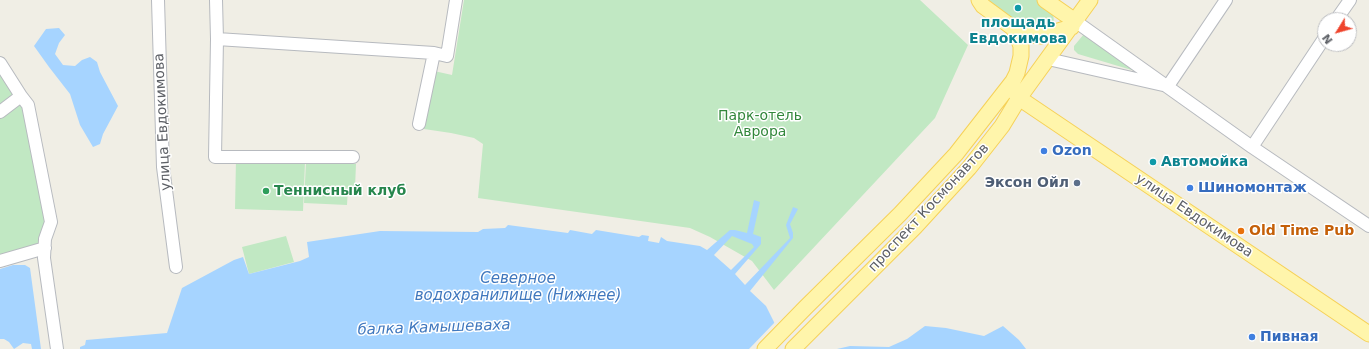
<!DOCTYPE html>
<html>
<head>
<meta charset="utf-8">
<style>
	body { margin:0 }
	#map { position:relative; width:1369px; height:349px; overflow:hidden; background:#f0eee5; font-family:"DejaVu Sans",sans-serif }
	canvas { display:block }
	.north { position:absolute; left:1317px; top:12px; width:40px; height:40px; box-sizing:border-box; background:#fff; border:1px solid #bebfc2; border-radius:50%; rotate:233deg; font-size:11px; font-weight:700; line-height:16px; text-align:center; color:#5d6066 }
	.north::after { content:''; display:block; margin:auto; width:14px; height:18px; background:#ef442c; clip-path:polygon(50% 0,100% 100%,50% 72%,0 100%) }
</style>
</head>
<body>
<div id="map">
<canvas width="1369" height="349"></canvas>
<div class="north">N</div>
</div>
<script>
const ctx = document.querySelector('canvas').getContext('2d');
ctx.lineJoin = 'round';
function fill(path, color) { ctx.fillStyle = color; ctx.fill(path, 'evenodd'); }
const poly = rows => new Path2D(rows.map(r => 'M' + r).join(''));
function trace(path, color, width, dash) { ctx.strokeStyle = color; ctx.lineWidth = width; ctx.lineCap = dash ? 'butt' : 'round'; ctx.setLineDash(dash || []); ctx.stroke(path); }
function drawText(font, color, halo, rows, align = 'center') {
  ctx.font = font + ' "DejaVu Sans",sans-serif'; ctx.lineWidth = 3; ctx.setLineDash([]); ctx.textBaseline = 'middle'; ctx.strokeStyle = halo; ctx.fillStyle = color; for (const [text, x, y, turn = 0] of rows) {
    ctx.save(); ctx.translate(x, y); ctx.rotate((+turn || 0) * Math.PI / 180); ctx.textAlign = isNaN(turn) ? turn : align; if (halo) ctx.strokeText(text, 0, 0); ctx.fillText(text, 0, 0); ctx.restore();
  }
}
fill(poly([
	[464,0,920,0,968,45,935,118,774,290,752,261,710,237,690,228,478,198,483,144,474,138,451,133,424,129,434,71,452,75],
	[989,0,1038,0,1053,13,1054,22,1049,30,1029,30,992,3],
	[1084,34,1135,71,1078,54,1074,50,1074,46],
	[0,69,31,116,52,212,43,256,0,263],
	[236,159,305,162,303,211,235,209],
	[306,162,356,164,355,188,348,188,347,205,304,203],
	[286,236,294,262,249,274,242,247]
]), '#c1e8c3');
fill(poly([
	[59,28,65,35,59,43,55,54,63,65,75,66,82,60,90,57,97,62,100,72,118,106,103,134,100,144,93,147,80,125,70,94,49,67,34,46,46,29],
	[754,200,760,202,753,234,761,237,761,244,735,274,745,285,790,238,786,225,793,207,798,209,790,224,793,233,793,238,750,291,766,306,784,342,801,349,80,349,80,347,85,345,86,340,167,333,182,288,234,260,243,257,249,274,300,261,309,257,307,242,380,231,478,232,483,229,505,228,508,225,568,233,570,230,592,234,596,230,639,237,642,235,649,236,648,241,659,243,661,237,667,241,700,246,707,250,730,230,735,230,747,233],
	[732,236,752,244,754,247,731,270,714,255],
	[13,265,25,265,30,268,41,349,32,349,31,344,23,343,14,349,9,342,4,339,0,339,0,269],
	[925,326,946,328,984,336,1003,326,1019,340,1026,349,837,349,850,346,889,347,907,339]
]), '#a6d4ff');
fill(poly([
	[776,321,786,341,802,347,803,349,749,349]
]), '#f0eee5');
const minor = poly([
	[158,0,163,167,176,267],
	[216,0,217,39,215,157,353,157],
	[1336,20,1350,0],
	[1075,21,1252,147,1369,226],
	[217,39,434,53],
	[1048,59,1163,85],
	[0,63,21,96,28,105,51,222,45,239,44,258,57,349],
	[1168,86,1226,0],
	[0,112,21,96],
	[419,124,434,53,447,56,456,0],
	[1252,147,1325,37],
	[0,261,45,248]
]);
const major = poly([
	[1045,0,1075,21],
	[1013,28,1027,34,1041,36,1072,27],
	[1014,91,1019,98,1369,334],
	[765,349,805,308,900,214,956,154,1013,81,1017,73,1021,56,1021,46,1018,38,1013,28,983,6,979,0],
	[793,349,915,227,969,168,1002,126,1019,98,1090,0]
]);
trace(minor, '#b7babf', 14);
trace(major, '#f6d158', 17);
trace(minor, '#fff', 12);
trace(major, '#fff5ab', 15);
for (const [x, y, r, color] of [
	[1018,8,4,"#0f9aa8"],
	[1044,151,4,"#3f7fe0"],
	[1153,162,4,"#0f9aa8"],
	[1077,183,4,"#5c6f8a"],
	[1190,188,4,"#3f7fe0"],
	[266,191,4,"#2e9e5b"],
	[1241,231,4,"#e8710a"],
	[1252,337,4,"#3f7fe0"]
]) { const dot = new Path2D(); dot.arc(x, y, r, 0, 2 * Math.PI); ctx.fillStyle = color; ctx.fill(dot); trace(dot, '#fff', 1.5); }
drawText('bold 14px', '#0d838f', '#fff', [
	["площадь",1018,23],
	["Евдокимова",1018,39],
	["Автомойка",1161,162,"left"]
]);
drawText('14px', '#32873b', '#fff', [
	["Парк-отель",760,116],
	["Аврора",760,132]
]);
drawText('14px', '#5d6066', '#fff', [
	["улица Евдокимова",163,122,-93],
	["проспект Космонавтов",929,208,-47],
	["улица Евдокимова",1194,216,34]
]);
drawText('bold 14px', '#366cbe', '#fff', [
	["Ozon",1052,151],
	["Шиномонтаж",1198,188],
	["Пивная",1260,337]
], 'left');
drawText('bold 14px', '#4e5e75', '#fff', [
	["Эксон Ойл",1069,183]
], 'right');
drawText('bold 14px', '#27864d', '#fff', [
	["Теннисный клуб",274,191]
], 'left');
drawText('bold 14px', '#c56008', '#fff', [
	["Old Time Pub",1249,231]
], 'left');
drawText('italic 15px', '#4078be', '#fff', [
	["Северное",518,279],
	["водохранилище (Нижнее)",518,296],
	["балка Камышеваха",434,328,-2]
]);
</script>
</body>
</html>
